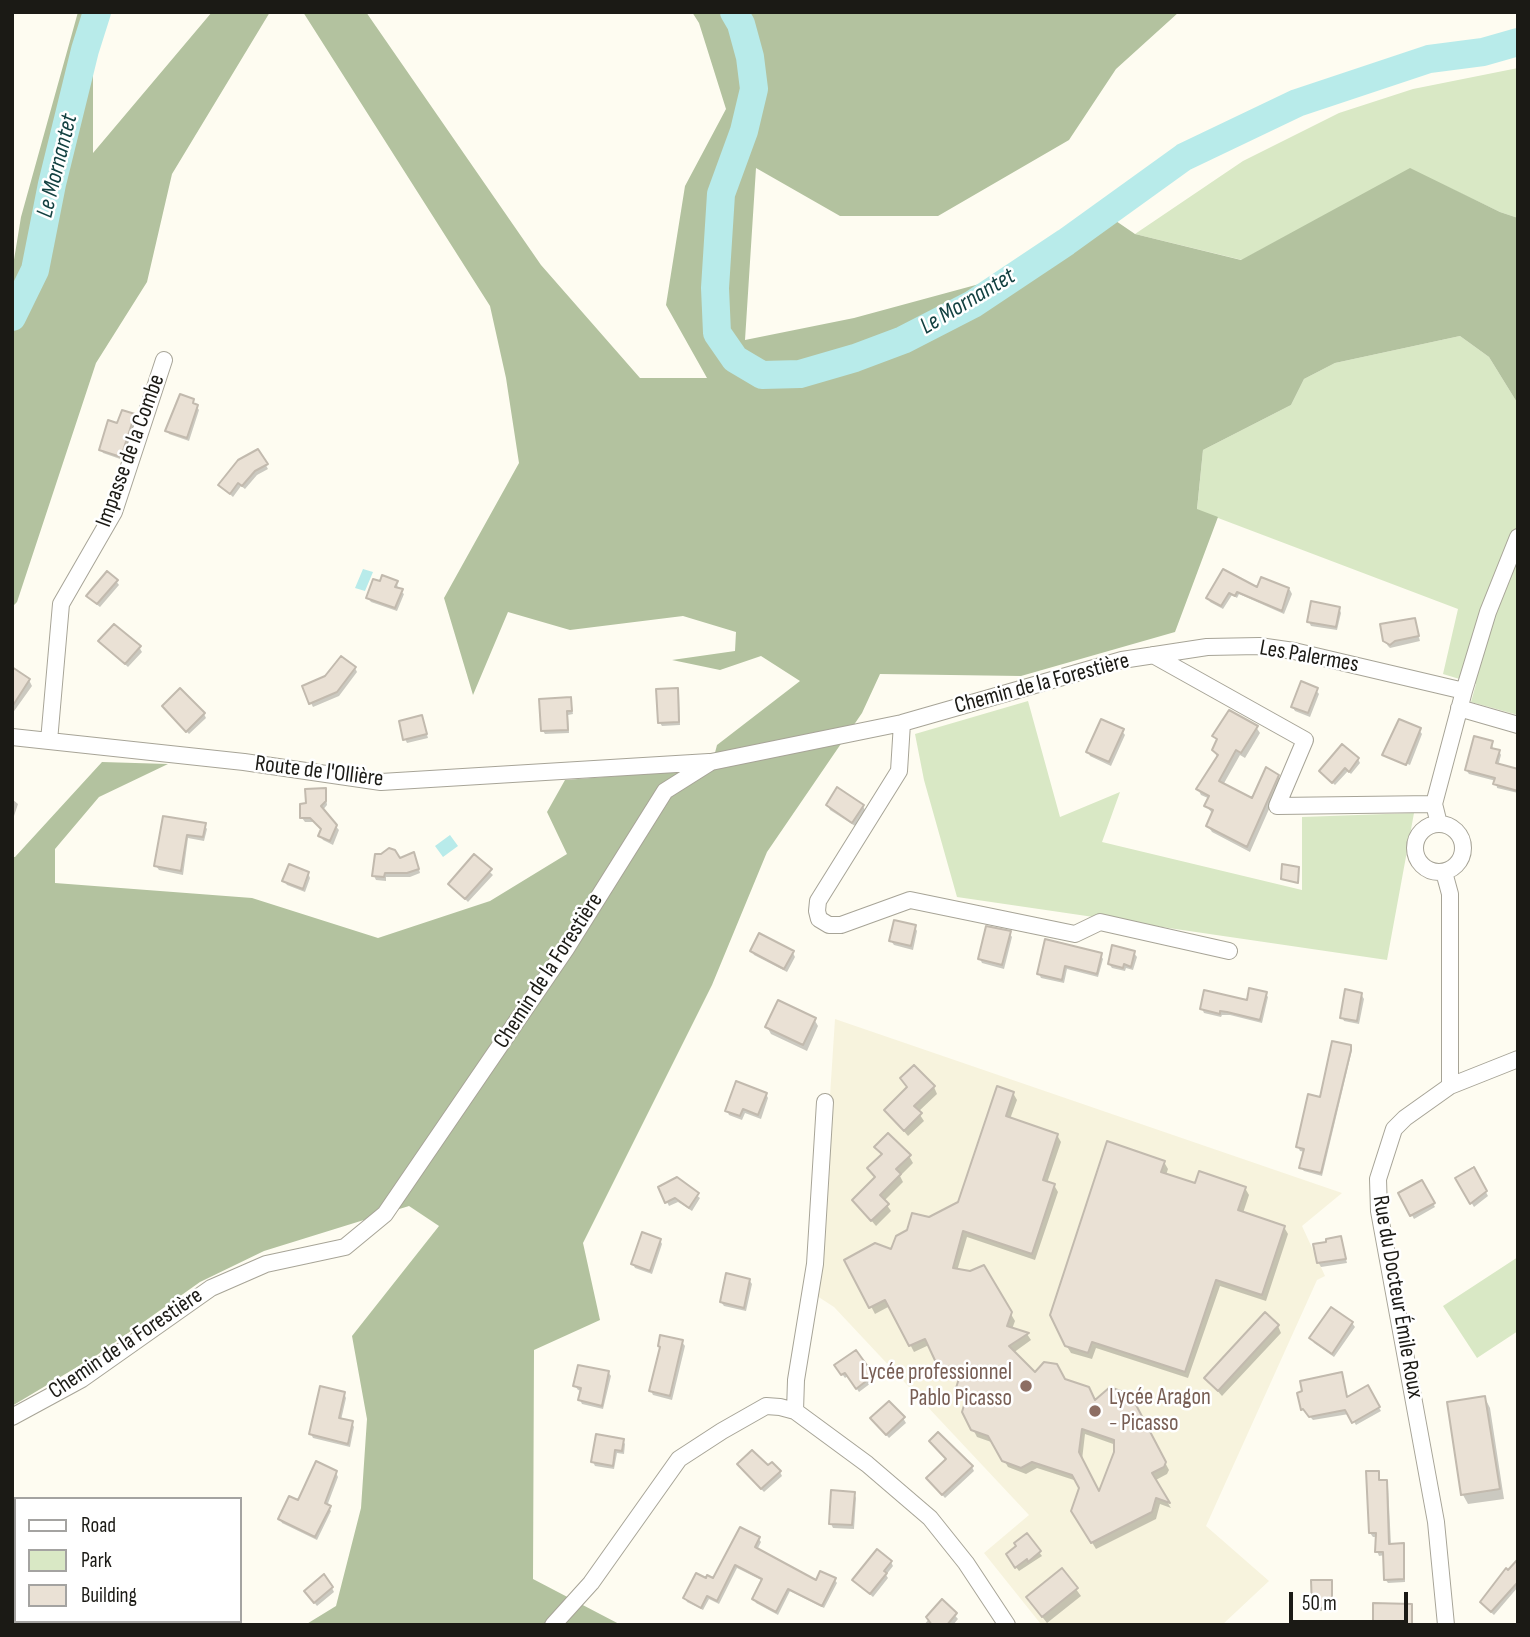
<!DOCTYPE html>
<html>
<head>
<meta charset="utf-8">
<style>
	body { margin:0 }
	#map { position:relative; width:1530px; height:1637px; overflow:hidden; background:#fefcf1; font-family:"Sofia Sans Condensed",sans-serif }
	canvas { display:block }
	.frame { position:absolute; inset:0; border:14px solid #1b1a15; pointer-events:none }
	.legend { position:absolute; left:14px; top:1497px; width:228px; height:126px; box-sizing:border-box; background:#fff; border:2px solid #a4a3a1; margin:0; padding:9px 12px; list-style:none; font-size:21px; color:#1b1a15 }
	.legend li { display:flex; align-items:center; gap:14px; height:35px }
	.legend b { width:35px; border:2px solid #a4a3a1 }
	.scale { position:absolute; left:1289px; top:1592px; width:119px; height:32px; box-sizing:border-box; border:4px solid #1b1a15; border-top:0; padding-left:9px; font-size:21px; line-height:24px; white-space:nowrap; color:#1b1a15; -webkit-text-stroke:5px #fff; paint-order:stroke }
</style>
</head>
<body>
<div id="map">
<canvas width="1530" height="1637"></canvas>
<div class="frame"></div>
<ul class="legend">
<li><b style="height:9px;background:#fff"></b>Road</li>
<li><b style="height:19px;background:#d9e8c5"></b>Park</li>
<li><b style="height:19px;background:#eae1d5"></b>Building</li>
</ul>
<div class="scale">50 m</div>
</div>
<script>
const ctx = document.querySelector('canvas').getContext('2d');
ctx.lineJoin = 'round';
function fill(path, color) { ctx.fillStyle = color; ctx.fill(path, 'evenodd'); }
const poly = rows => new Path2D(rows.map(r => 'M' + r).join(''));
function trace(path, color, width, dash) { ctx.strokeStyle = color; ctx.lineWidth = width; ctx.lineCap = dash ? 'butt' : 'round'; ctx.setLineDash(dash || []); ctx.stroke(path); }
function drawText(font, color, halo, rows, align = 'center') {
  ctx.font = font + ' "Sofia Sans Condensed",sans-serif'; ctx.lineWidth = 5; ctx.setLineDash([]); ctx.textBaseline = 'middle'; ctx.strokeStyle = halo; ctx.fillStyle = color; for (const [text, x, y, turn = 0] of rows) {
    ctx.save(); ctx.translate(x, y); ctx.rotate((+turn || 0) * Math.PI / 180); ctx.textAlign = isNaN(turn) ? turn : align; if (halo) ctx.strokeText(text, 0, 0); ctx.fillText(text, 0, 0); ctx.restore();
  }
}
fill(poly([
	[835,1019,1342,1193,1302,1226,1325,1276,1317,1280,1206,1526,1269,1581,1222,1625,1044,1625,1040,1623,984,1553,1029,1515,834,1307,817,1296]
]), '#f7f3dd');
fill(poly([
	[1518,68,1518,218,1500,212,1410,169,1242,260,1135,234,1243,161,1339,113,1413,89],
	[1460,336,1489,357,1518,404,1518,715,1471,702,1476,684,1443,674,1458,609,1197,510,1203,450,1291,405,1304,379,1335,363],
	[1028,701,1060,817,1120,792,1102,842,1302,890,1302,817,1414,813,1387,960,957,897,924,780,915,734],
	[1518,1257,1518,1331,1477,1358,1443,1306]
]), '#d9e8c5');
fill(poly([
	[78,12,108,12,93,59,93,153,212,12,270,12,172,174,147,282,96,363,17,602,12,607,12,272,21,217],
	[303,12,366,12,541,265,640,378,707,378,666,305,685,186,726,109,699,23,692,12,1179,12,1116,69,1069,140,938,216,840,216,756,168,745,340,854,318,983,283,1064,230,1094,206,1135,234,1241,260,1410,168,1500,212,1518,218,1518,404,1489,357,1460,336,1335,363,1304,379,1291,405,1203,450,1197,509,1218,517,1175,632,1021,676,880,674,862,713,767,852,712,985,583,1243,600,1320,534,1350,533,1579,621,1625,305,1625,336,1606,361,1508,367,1419,352,1336,439,1226,409,1206,264,1251,200,1282,97,1355,12,1406,12,857,15,857,102,762,168,764,99,797,55,849,55,883,252,898,378,938,490,901,567,854,547,812,565,780,670,772,710,772,717,745,800,681,761,656,720,670,672,660,735,651,736,632,683,616,570,630,508,612,473,695,444,598,519,463,506,378,490,306]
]), '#b3c29f');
fill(poly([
	[363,569,373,572,365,591,355,588],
	[450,835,458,846,443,857,435,846]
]), '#b8ebea');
fill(poly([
	[193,401,199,410,189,441,169,434,167,430],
	[134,415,136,419,123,460,103,453,101,449],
	[258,451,268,469,257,475,245,489,241,486,233,497,221,486],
	[1224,571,1257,589,1262,579,1290,590,1292,594,1284,614,1239,594,1237,598,1232,595,1223,609,1210,602,1208,598],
	[116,581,119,585,100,607,91,600,89,596],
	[381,583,397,583,398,589,404,594,397,611,371,602,368,598],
	[1339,608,1341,613,1337,630,1311,626,1309,622],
	[1414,620,1420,641,1390,648,1388,646,1385,641],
	[101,642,139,647,142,652,128,667],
	[355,668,357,672,339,696,313,707,311,703,326,678],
	[12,669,29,680,32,686,12,714],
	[677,689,679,693,680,725,662,726,660,723],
	[1316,690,1319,694,1310,717,1295,711,1292,706],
	[570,699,573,714,568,715,569,733,545,734,543,731],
	[166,710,204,714,206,718,189,734],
	[423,721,428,738,407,743,405,739],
	[1256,727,1260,733,1245,758,1240,755,1223,785,1253,801,1278,776,1281,782,1250,852,1212,832,1208,826,1213,814,1206,806,1210,799,1201,795,1198,789,1217,757,1214,750,1218,742,1214,736],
	[1419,730,1422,734,1410,765,1385,754,1385,756,1384,754],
	[1122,731,1125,735,1111,766,1090,756,1088,752],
	[1492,742,1493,750,1499,751,1501,755,1498,766,1518,770,1518,793,1497,788,1496,781,1469,774,1466,770],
	[1358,759,1360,763,1351,774,1348,771,1335,785,1321,772],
	[325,790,327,805,322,811,339,830,333,845,323,840,320,836,323,830,314,822,305,822,302,818,307,805],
	[12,799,18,804,12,822],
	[828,806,863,806,865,810,855,826,830,810],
	[165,818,204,825,207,829,204,841,188,838,183,875,159,870,156,866],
	[474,857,493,875,468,902,450,884],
	[416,858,420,873,410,877,386,877,386,881,376,880,374,876,399,860],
	[308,873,310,878,305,892,287,885,284,881],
	[915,927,917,931,913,950,894,945,891,941],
	[1009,933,1012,937,1004,969,982,963,980,959],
	[752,951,793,953,795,957,787,972,754,955],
	[1134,953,1137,957,1133,970,1126,968,1125,971,1112,968,1109,964],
	[1100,954,1103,959,1098,977,1067,969,1064,983,1041,978,1039,974],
	[1265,993,1268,997,1262,1023,1230,1015,1222,1015,1221,1017,1204,1013,1202,1009,1248,1002],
	[1361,994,1364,999,1359,1024,1344,1021,1342,1017],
	[814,1019,818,1026,807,1051,771,1034,767,1027],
	[1350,1046,1352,1050,1322,1176,1304,1171,1301,1168,1305,1152,1300,1151,1298,1147],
	[902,1079,934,1087,937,1094,918,1112,924,1121,908,1136,886,1110,908,1088],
	[1013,1093,1017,1100,1010,1119,1057,1135,1061,1142,1047,1183,1054,1185,1058,1192,1035,1260,967,1237,957,1271,970,1273,983,1267,1015,1321,1012,1329,1027,1334,1031,1340,1013,1353,1035,1374,1064,1380,1095,1402,1130,1396,1169,1470,1167,1474,1154,1481,1171,1508,1160,1504,1156,1519,1096,1549,1073,1511,1081,1488,1077,1481,1037,1468,1026,1474,1008,1467,994,1443,977,1437,964,1412,968,1397,962,1394,958,1387,960,1380,945,1375,929,1345,914,1352,890,1306,875,1314,847,1260,892,1252,930,1219,960,1203],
	[1085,1434,1116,1445,1116,1453,1100,1495,1082,1460],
	[766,1094,768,1098,761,1119,745,1113,742,1120,729,1115,727,1110],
	[876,1147,909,1156,913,1163,900,1176,903,1182,884,1201,891,1211,876,1226,854,1200,876,1179,869,1169,882,1156],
	[1164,1162,1168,1169,1166,1175,1196,1185,1245,1188,1249,1195,1243,1213,1284,1227,1288,1234,1266,1301,1220,1286,1188,1378,1096,1348,1092,1359,1071,1353,1066,1345],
	[1474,1170,1488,1196,1474,1207,1457,1179],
	[677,1179,700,1198,692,1211,678,1202,669,1206,660,1188],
	[1422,1182,1435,1207,1414,1219,1400,1194],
	[1340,1238,1347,1263,1321,1267,1318,1262],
	[660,1240,662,1244,652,1274,635,1268,633,1264],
	[749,1280,752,1284,746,1311,724,1306,721,1302],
	[1332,1309,1352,1323,1355,1327,1334,1357,1314,1343,1311,1338],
	[1278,1326,1281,1333,1222,1396,1206,1378],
	[682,1342,685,1346,672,1400,653,1395,651,1391],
	[836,1366,872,1376,875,1380,859,1392,848,1376,845,1378],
	[608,1372,611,1376,603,1409,582,1404,580,1400,582,1391,578,1390,575,1386],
	[1343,1377,1348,1399,1367,1387,1381,1411,1356,1425,1349,1414,1313,1420,1303,1409,1299,1394],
	[344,1393,346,1398,341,1420,352,1423,354,1427,350,1447,313,1438,311,1434],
	[1485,1398,1490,1408,1504,1499,1468,1504,1463,1495],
	[903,1418,906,1423,889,1438,872,1419],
	[623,1441,625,1444,624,1454,617,1453,614,1469,595,1466,593,1462],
	[972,1467,974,1471,945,1498,931,1482],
	[741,1468,767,1468,780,1472,782,1476,764,1492],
	[336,1473,338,1477,327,1506,331,1511,317,1540,282,1523,280,1519],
	[1378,1473,1380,1482,1386,1482,1388,1486,1391,1545,1403,1545,1405,1549,1405,1582,1388,1583,1385,1579,1385,1555,1379,1556,1377,1551,1377,1537,1373,1537,1370,1533],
	[854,1493,856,1498,854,1529,833,1528,831,1524],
	[758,1538,761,1542,757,1550,816,1582,834,1579,837,1583,824,1608,790,1591,778,1615,756,1603,754,1599,763,1581,737,1568,719,1604,709,1599,703,1610,687,1602,685,1598,706,1580,714,1580],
	[1039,1552,1042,1556,1019,1571,1010,1559],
	[891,1562,893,1566,886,1575,888,1578,873,1597,854,1580],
	[1518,1562,1518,1587,1494,1615,1484,1606],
	[1062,1570,1081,1596,1047,1623,1032,1604],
	[1331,1581,1333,1611,1315,1611,1314,1608],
	[332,1588,334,1592,317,1606,309,1596],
	[943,1602,958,1619,953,1625,924,1625]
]), '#0003');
trace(poly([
	[734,12,741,24,750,57,754,89,744,131,721,194,715,288,717,333,735,359,762,375,800,374,855,358,903,340,973,304,1066,242,1184,157,1297,103,1429,59,1483,52,1518,42],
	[12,317,35,270,52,184,85,50,97,12]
]), '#b8ebea', 28);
const building = poly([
	[180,394,194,399,193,403,198,405,187,438,165,431,180,394],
	[122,410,135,414,121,457,99,450,108,420,117,423,122,410],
	[258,449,268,464,255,471,242,486,238,483,230,494,218,485,238,460,258,449],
	[1223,569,1257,587,1261,577,1289,588,1282,611,1237,592,1235,596,1229,593,1221,606,1206,598,1223,569],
	[107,571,118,580,97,604,86,596,107,571],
	[382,575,398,581,395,587,403,589,395,608,366,598,373,579,380,581,382,575],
	[1311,601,1340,607,1336,627,1307,622,1311,601],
	[1415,618,1419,636,1395,641,1390,645,1383,641,1380,624,1415,618],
	[114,624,141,646,125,664,98,641,114,624],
	[341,656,356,667,337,692,309,704,302,686,325,676,341,656],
	[12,667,30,679,12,707,12,667],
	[1301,681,1318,688,1308,713,1291,707,1301,681],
	[180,688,205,713,186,732,162,706,180,688],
	[678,688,679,722,658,723,656,689,678,688],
	[571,697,572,711,567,711,568,730,541,731,539,699,571,697],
	[1229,710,1258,726,1241,753,1236,750,1219,781,1252,798,1266,767,1279,775,1247,847,1206,826,1213,810,1204,806,1209,796,1196,789,1218,755,1212,750,1217,739,1212,736,1229,710],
	[422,715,427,734,403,740,399,721,422,715],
	[1101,719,1124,729,1109,762,1086,752,1101,719],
	[1399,719,1421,728,1406,765,1382,755,1399,719],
	[1474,736,1493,741,1491,748,1500,750,1496,763,1518,769,1518,791,1493,784,1495,778,1465,770,1474,736],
	[1342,744,1359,758,1349,772,1345,768,1332,783,1319,771,1342,744],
	[837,787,864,805,852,823,826,805,837,787],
	[326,788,326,801,321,806,337,825,330,841,318,836,321,829,310,818,300,818,300,804,306,803,305,789,326,788],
	[163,816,206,823,203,837,187,835,181,871,154,866,163,816],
	[389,848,395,850,400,858,414,852,419,869,407,873,385,873,384,877,372,876,375,854,381,854,389,848],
	[474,854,492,869,465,899,448,884,474,854],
	[289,864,309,872,303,889,282,881,289,864],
	[1282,864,1299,867,1298,883,1281,879,1282,864],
	[894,920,916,925,911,946,889,941,894,920],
	[986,926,1011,931,1002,965,978,959,986,926],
	[759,933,794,951,784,969,750,951,759,933],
	[1045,939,1102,953,1097,974,1065,966,1062,980,1037,974,1045,939],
	[1112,945,1135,951,1131,967,1124,964,1123,968,1108,964,1112,945],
	[1249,988,1267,992,1260,1020,1227,1012,1220,1011,1220,1014,1200,1009,1204,990,1247,1000,1249,988],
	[1345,989,1362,993,1357,1021,1340,1018,1345,989],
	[778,1000,816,1018,803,1045,765,1027,778,1000],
	[1332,1041,1351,1045,1351,1050,1321,1173,1299,1168,1304,1149,1296,1147,1308,1094,1320,1097,1332,1041],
	[914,1065,935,1086,914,1106,922,1113,904,1131,884,1110,907,1087,900,1078,914,1065],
	[736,1081,767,1093,758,1115,743,1109,740,1116,725,1111,736,1081],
	[997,1086,1014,1092,1006,1116,1058,1134,1043,1180,1055,1184,1032,1254,963,1231,953,1268,970,1271,984,1265,1012,1312,1007,1326,1029,1333,1009,1346,1035,1372,1044,1362,1057,1364,1065,1379,1089,1387,1095,1400,1110,1387,1131,1395,1130,1401,1135,1403,1166,1462,1164,1467,1152,1473,1170,1503,1156,1498,1152,1512,1091,1543,1071,1511,1079,1488,1072,1475,1032,1462,1021,1468,1002,1461,988,1436,971,1430,962,1412,968,1392,956,1388,960,1375,939,1369,925,1339,909,1346,885,1300,869,1308,844,1260,875,1243,891,1249,896,1236,907,1230,912,1213,929,1217,958,1202,997,1086],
	[1082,1429,1114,1440,1114,1452,1099,1491,1079,1452,1082,1429],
	[888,1133,911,1155,896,1169,901,1174,880,1195,889,1204,871,1221,852,1200,875,1177,867,1168,882,1154,874,1147,888,1133],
	[1107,1141,1165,1161,1161,1172,1195,1183,1199,1171,1246,1187,1238,1210,1285,1226,1262,1295,1216,1280,1185,1372,1092,1342,1088,1353,1065,1346,1050,1315,1107,1141],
	[1474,1167,1487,1191,1470,1204,1455,1178,1474,1167],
	[677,1177,699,1193,689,1208,675,1198,665,1203,658,1187,677,1177],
	[1422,1180,1435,1203,1410,1216,1398,1193,1422,1180],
	[642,1232,661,1239,650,1271,631,1264,642,1232],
	[1341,1236,1346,1259,1317,1263,1313,1244,1326,1242,1326,1239,1341,1236],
	[726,1273,750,1279,744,1308,720,1302,726,1273],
	[1331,1307,1353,1322,1332,1354,1309,1338,1331,1307],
	[1265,1312,1279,1325,1218,1391,1204,1378,1265,1312],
	[660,1335,683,1340,670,1396,649,1391,660,1347,658,1346,660,1335],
	[856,1350,874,1375,856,1389,845,1373,841,1375,834,1365,856,1350],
	[578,1365,609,1371,602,1406,578,1400,581,1388,573,1386,578,1365],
	[1342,1372,1347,1397,1368,1385,1380,1407,1352,1423,1345,1410,1309,1417,1303,1409,1301,1410,1297,1393,1302,1391,1300,1381,1342,1372],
	[320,1386,345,1392,339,1418,353,1421,348,1444,309,1434,320,1386],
	[1485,1396,1500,1489,1461,1495,1447,1402,1485,1396],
	[889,1401,905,1417,886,1435,870,1418,889,1401],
	[938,1432,973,1466,942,1495,926,1478,946,1459,929,1441,938,1432],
	[596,1434,624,1439,622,1451,615,1450,613,1466,591,1462,596,1434],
	[752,1450,768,1465,772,1462,781,1471,761,1489,737,1464,752,1450],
	[316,1461,337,1471,325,1503,331,1506,315,1537,278,1519,289,1496,298,1500,316,1461],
	[1366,1471,1379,1471,1379,1480,1387,1480,1389,1544,1404,1543,1404,1579,1384,1580,1383,1552,1375,1552,1376,1533,1369,1533,1366,1471],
	[831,1490,855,1492,852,1525,829,1524,831,1490],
	[740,1527,760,1537,755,1547,816,1580,820,1571,836,1578,822,1606,788,1589,776,1612,752,1599,762,1579,735,1565,717,1601,707,1596,701,1608,683,1598,696,1573,706,1578,707,1575,713,1578,740,1527],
	[1027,1533,1041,1551,1028,1562,1027,1559,1015,1568,1006,1554,1016,1546,1014,1543,1027,1533],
	[877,1549,892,1561,884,1571,887,1573,870,1594,852,1580,877,1549],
	[1518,1559,1518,1582,1491,1612,1480,1602,1506,1568,1508,1570,1518,1559],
	[1062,1568,1078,1588,1042,1617,1026,1597,1062,1568],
	[324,1574,333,1587,314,1603,304,1591,324,1574],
	[1311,1580,1332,1580,1332,1608,1312,1608,1311,1580],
	[942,1599,957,1613,947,1625,932,1625,926,1617,942,1599],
	[1373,1603,1412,1604,1412,1625,1373,1625,1373,1603]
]);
fill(building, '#eae1d5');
trace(building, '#c2baae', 2);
const minor = poly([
	[1153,655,1305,740,1277,806,1434,804],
	[1459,708,1518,725],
	[902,723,899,771,818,901,817,911,819,919,829,925,841,925,910,900,1075,934,1100,922,1229,951],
	[12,737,244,762,381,782,709,762],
	[49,741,61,604,114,512,164,360],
	'1415 848a24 24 0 1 1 48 0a24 24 0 1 1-48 0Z',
	[1439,824,1434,804,1464,691,1488,612,1518,537],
	[1444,872,1450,894,1450,1086],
	[795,1411,796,1380,815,1264,825,1102],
	[12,1417,82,1379,211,1288,266,1264,345,1247,385,1214,566,949,665,791,711,762,902,723,1122,660,1207,647,1259,646,1294,651,1464,691],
	[553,1625,591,1583,679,1459,722,1431,766,1406,780,1407,795,1411,867,1464,930,1518,966,1563,1007,1625],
	[1446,1625,1436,1522,1379,1211,1378,1179,1394,1129,1405,1118,1450,1086,1518,1059]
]);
trace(minor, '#a7a497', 18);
trace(minor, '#fff', 16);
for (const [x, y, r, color] of [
	[1026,1386,7,"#8d6e63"],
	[1095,1411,7,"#8d6e63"]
]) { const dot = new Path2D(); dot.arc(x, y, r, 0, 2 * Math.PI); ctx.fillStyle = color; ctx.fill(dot); trace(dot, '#fff', 2.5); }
drawText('23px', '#1b1a15', '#fff', [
	["Impasse de la Combe",131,451,-70],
	["Les Palermes",1309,657,10],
	["Chemin de la Forestière",1042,684,-15],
	["Route de l'Ollière",319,772,7],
	["Chemin de la Forestière",549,971,-57],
	["Rue du Docteur Émile Roux",1397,1297,80],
	["Chemin de la Forestière",126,1344,-34]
]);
drawText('23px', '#785e54', '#fff', [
	["Lycée professionnel",1012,1373],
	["Pablo Picasso",1012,1399],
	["Lycée Aragon",1109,1398,"left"],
	["- Picasso",1109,1424,"left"]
], 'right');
drawText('italic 24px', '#134141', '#fff', [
	["Le Mornantet",58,166,-76],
	["Le Mornantet",968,302,-31]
]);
</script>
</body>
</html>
